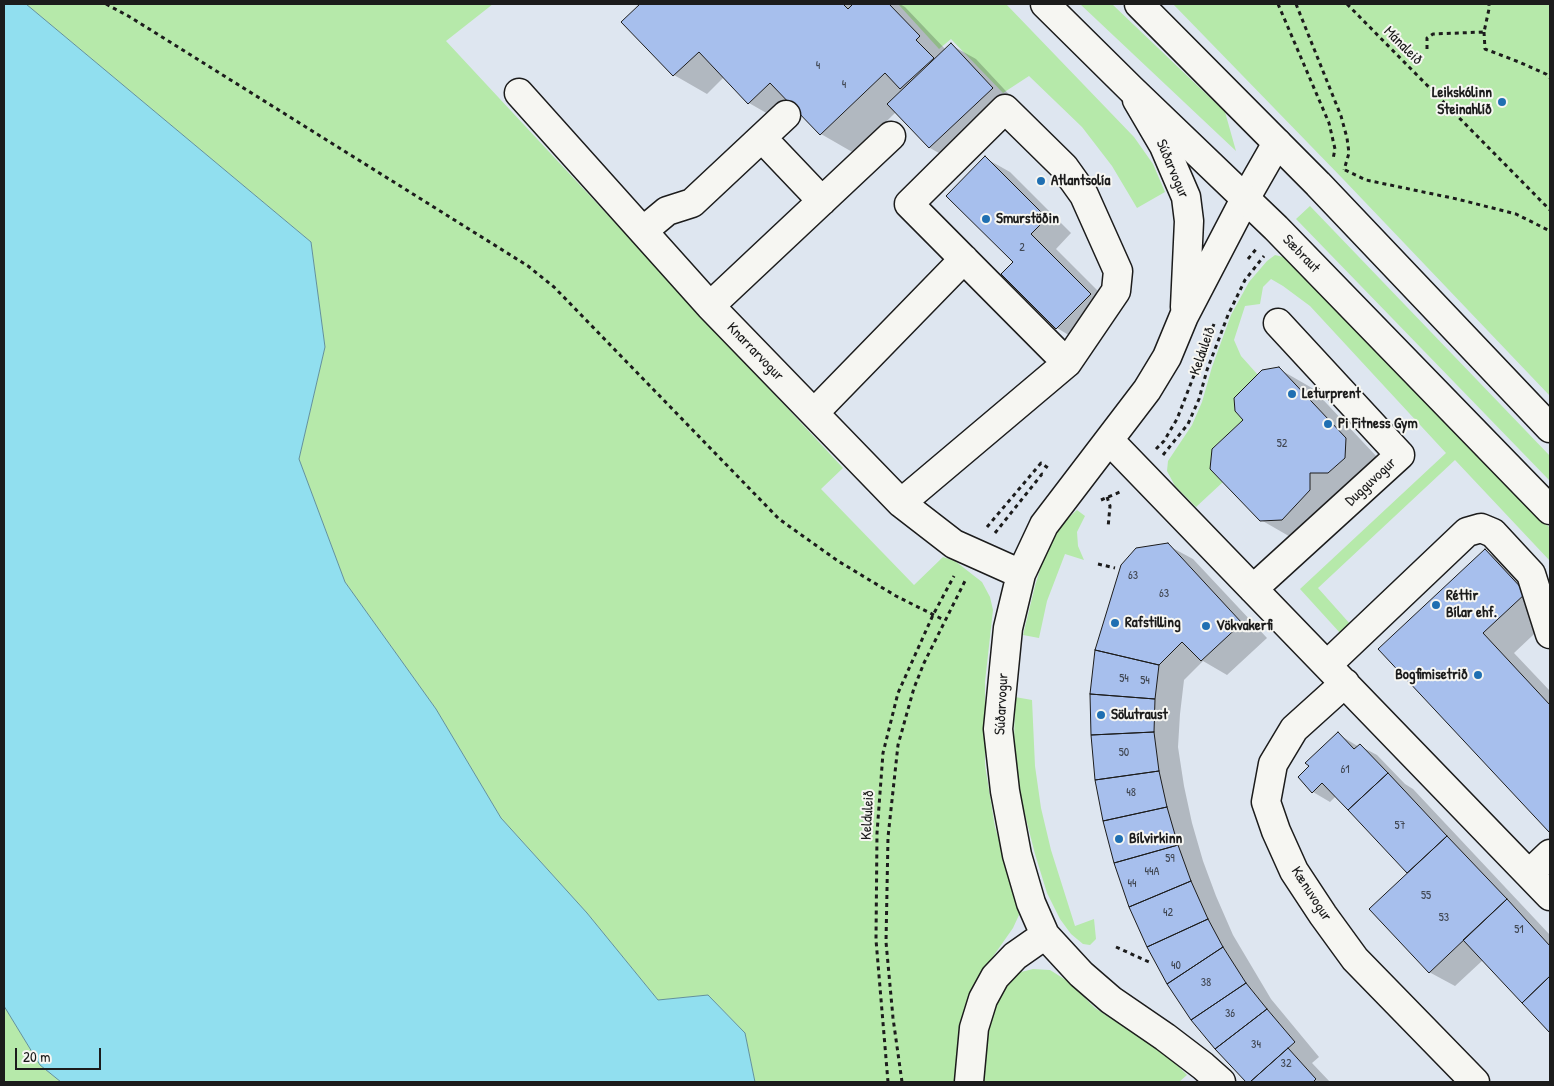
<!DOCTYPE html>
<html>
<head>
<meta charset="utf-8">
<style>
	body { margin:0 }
	#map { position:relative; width:1554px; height:1086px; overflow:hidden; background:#dee6f0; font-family:"Patrick Hand",sans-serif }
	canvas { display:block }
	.frame { position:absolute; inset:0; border:5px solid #1c1c1c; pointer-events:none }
	.scale { position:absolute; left:15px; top:1048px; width:86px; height:22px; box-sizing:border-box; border:2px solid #1c1c1c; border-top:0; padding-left:6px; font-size:15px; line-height:18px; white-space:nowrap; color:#1c1c1c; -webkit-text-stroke:4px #f6f6f2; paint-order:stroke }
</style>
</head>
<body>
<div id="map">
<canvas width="1554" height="1086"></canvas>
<div class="frame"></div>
<div class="scale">20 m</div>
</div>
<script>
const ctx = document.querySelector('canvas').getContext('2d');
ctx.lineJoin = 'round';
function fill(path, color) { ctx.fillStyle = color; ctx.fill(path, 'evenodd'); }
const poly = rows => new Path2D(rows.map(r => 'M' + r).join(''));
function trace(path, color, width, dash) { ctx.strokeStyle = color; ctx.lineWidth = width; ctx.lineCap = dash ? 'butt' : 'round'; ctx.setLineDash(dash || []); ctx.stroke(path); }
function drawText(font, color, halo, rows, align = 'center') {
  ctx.font = font + ' "Patrick Hand",sans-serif'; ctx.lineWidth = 4; ctx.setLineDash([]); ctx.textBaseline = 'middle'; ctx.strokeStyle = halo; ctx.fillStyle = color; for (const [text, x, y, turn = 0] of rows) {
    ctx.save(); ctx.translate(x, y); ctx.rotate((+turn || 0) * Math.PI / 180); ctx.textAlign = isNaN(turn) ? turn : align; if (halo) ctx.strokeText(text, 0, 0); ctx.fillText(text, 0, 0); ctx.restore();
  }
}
fill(poly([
	[26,4,493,4,446,41,843,468,821,489,914,585,943,557,955,561,982,582,990,597,993,610,985,682,985,765,995,827,1018,901,1019,915,1013,928,985,968,956,1082,755,1082,745,1033,708,995,658,1000,587,913,501,818,436,709,345,582,299,459,325,347,311,242],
	[898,4,1006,4,1134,137,1153,164,1165,192,1137,208,1112,166,1082,127,1029,76,1003,93,951,39,939,49],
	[1080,4,1112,4,1225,112,1236,151],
	[1173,4,1550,4,1550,396,1343,179],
	[1310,206,1550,456,1550,481,1296,219],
	[1275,255,1283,257,1298,271,1550,528,1550,561,1455,460,1318,588,1351,625,1341,634,1300,589,1446,453,1310,306,1283,286,1271,279,1263,287,1260,304,1245,306,1234,340,1241,356,1258,375,1234,398,1235,411,1243,420,1212,449,1210,469,1223,482,1196,507,1175,486,1167,471,1168,461,1192,425,1202,402,1212,367,1231,315,1249,282,1267,261],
	[1077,510,1085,516,1077,532,1078,546,1084,560,1065,554,1047,601,1039,638,1023,635,1035,586,1045,553,1057,533,1066,520],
	[1015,697,1032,700,1035,766,1041,808,1051,850,1075,926,1094,919,1096,939,1090,945,1083,944,1071,934,1060,919,1047,893,1035,854,1021,799,1014,744],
	[1033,969,1050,970,1069,982,1095,1008,1167,1055,1187,1075,1179,1082,975,1082,980,1027,1013,974],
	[4,1006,40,1065,61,1082,4,1082]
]), '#b6e9aa');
const water = poly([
	[4,4,26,4,311,242,325,347,299,459,345,582,436,709,501,818,587,913,658,1000,708,995,745,1033,755,1082,61,1082,40,1065,4,1006,4,4]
]);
fill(water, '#91dfef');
trace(water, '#62919b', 1);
fill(poly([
	[642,4,900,4,905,7,946,50,951,45,976,59,1017,103,955,162,930,148,896,112,854,153,821,134,796,108,782,122,749,103,724,77,707,94,674,75,623,22],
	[985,158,1010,172,1071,233,1056,249,1116,309,1082,343,1057,328,1003,274,1014,262],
	[1279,369,1312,388,1378,458,1294,539,1261,520,1245,421],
	[1167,545,1193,559,1267,638,1227,675,1203,661,1184,680,1180,714,1178,747,1184,786,1192,823,1203,861,1216,896,1233,935,1271,999,1319,1057,1312,1063,1330,1082,1247,1082,1216,1048,1130,906],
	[1485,551,1518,569,1550,619,1514,653,1550,691,1550,831,1380,649],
	[1338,734,1359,747,1360,746,1377,755,1405,784,1413,789,1550,935,1550,974,1526,997,1528,999,1550,978,1550,1031,1483,960,1455,986,1429,972,1409,873,1336,796,1330,802,1313,792]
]), '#0003');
const building = poly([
	[640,4,843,4,848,9,853,4,889,4,920,36,916,40,934,58,900,89,885,73,820,135,770,83,748,104,699,52,673,76,621,22,640,4],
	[951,43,993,88,929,148,887,104,951,43],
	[985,156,1047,218,1031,234,1091,294,1056,329,1001,274,1013,262,946,196,985,156],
	[1279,367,1346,438,1345,458,1328,473,1310,473,1310,490,1282,520,1260,521,1210,469,1212,449,1243,420,1235,411,1234,398,1262,370,1279,367],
	[1168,543,1242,623,1201,661,1182,642,1159,665,1095,650,1121,565,1136,548,1168,543],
	[1485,549,1526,593,1483,633,1550,705,1550,830,1549,832,1378,649,1485,549],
	[1095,650,1159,665,1155,699,1090,694,1095,650],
	[1090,694,1155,699,1154,732,1091,735,1090,694],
	[1154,732,1159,771,1095,780,1091,735,1154,732],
	[1338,732,1354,749,1360,744,1388,773,1348,810,1322,783,1312,793,1298,777,1309,766,1305,763,1338,732],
	[1159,771,1167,807,1103,821,1095,780,1159,771],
	[1388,773,1447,836,1407,873,1348,810,1388,773],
	[1167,807,1178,845,1114,863,1103,821,1167,807],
	[1447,836,1507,899,1429,973,1369,909,1447,836],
	[1178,845,1191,881,1129,907,1114,863,1178,845],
	[1191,881,1208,919,1147,947,1129,907,1191,881],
	[1507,899,1550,946,1550,976,1522,1003,1463,940,1507,899],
	[1208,919,1223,947,1167,984,1147,947,1208,919],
	[1223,947,1246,983,1191,1020,1167,984,1223,947],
	[1550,976,1550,1033,1522,1003,1550,976],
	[1246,983,1267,1009,1215,1049,1191,1020,1246,983],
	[1267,1009,1295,1042,1250,1082,1246,1082,1215,1049,1267,1009],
	[1288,1048,1316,1079,1313,1082,1250,1082,1288,1048]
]);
fill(building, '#a7bfed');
trace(building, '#1c1c1c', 1);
const minor = poly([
	[519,93,710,306,901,503,954,544,1021,574],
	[1137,100,1164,146,1186,197,1189,221,1185,307],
	[762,138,822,201],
	[643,231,667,211,692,203,786,115],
	[710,306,891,136],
	[814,413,964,259],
	[1109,440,1550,896],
	[901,503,1067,363,1116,291,1118,271,1084,195,1064,167,1005,109,909,204,1067,363],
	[1253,589,1400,455,1278,323],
	[1327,665,1467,532,1481,528,1493,533,1531,574,1550,634],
	[1345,683,1294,729,1273,764,1266,802,1276,831,1294,871,1323,915,1355,959,1475,1082],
	[1529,874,1550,854],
	[969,1082,974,1028,983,999,995,977,1015,956,1045,935],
	[1221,1082,1203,1066,1165,1037,1111,1000,1081,974,1045,935,1031,903,1017,855,1005,791,998,729,1008,628,1021,574,1044,525,1147,390,1167,357,1184,316,1245,199,1277,143]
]);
const highway = poly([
	[1045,4,1131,89,1276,228,1550,510],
	[1139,4,1318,184,1550,428]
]);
trace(minor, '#1c1c1c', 31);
trace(highway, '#1c1c1c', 31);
trace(poly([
	[106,4,130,17,528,266,554,287,779,519,838,561,896,596,944,620],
	[1278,4,1329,123,1335,149,1333,159],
	[1296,4,1341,116,1347,138,1349,153,1344,170],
	[1347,4,1550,210],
	[1484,32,1485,49,1519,62,1546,74,1550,78],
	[1427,49,1427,38,1433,34,1484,32,1489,9,1489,4],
	[1345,170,1366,180,1457,199,1516,214,1550,231],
	[1248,259,1257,248],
	[1156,449,1164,441,1177,419,1214,324],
	[1163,455,1188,424,1199,399,1207,370,1228,315,1245,280,1264,256],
	[1107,497,1110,506,1108,528],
	[1101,500,1120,492],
	[987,527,1041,463,1051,470],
	[995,533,1042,474,1045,476],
	[1098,564,1115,568],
	[1116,947,1149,962],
	[888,1082,876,940,877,833,883,753,898,693,933,615,954,576],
	[902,1082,893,1018,886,942,888,837,898,745,914,688,924,663,965,581]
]), '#1c1c1c', 3, [4, 4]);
trace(minor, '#f6f6f2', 28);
trace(highway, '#f6f6f2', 28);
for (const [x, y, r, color] of [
	[1502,102,5,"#1f6fb2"],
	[1041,181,5,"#1f6fb2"],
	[986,219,5,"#1f6fb2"],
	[1292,394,5,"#1f6fb2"],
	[1328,424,5,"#1f6fb2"],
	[1436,605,5,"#1f6fb2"],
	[1115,623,5,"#1f6fb2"],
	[1206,626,5,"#1f6fb2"],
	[1478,675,5,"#1f6fb2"],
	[1101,715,5,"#1f6fb2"],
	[1119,839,5,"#1f6fb2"]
]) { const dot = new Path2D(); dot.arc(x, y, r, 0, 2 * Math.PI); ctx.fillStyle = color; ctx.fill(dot); trace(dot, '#f6f6f2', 2); }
drawText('12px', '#3f4550', null, [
	["4",818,66],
	["4",844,85],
	["2",1022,248],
	["52",1282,444],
	["63",1133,576],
	["63",1164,594],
	["54",1124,679],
	["54",1145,681],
	["50",1124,753],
	["61",1345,770],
	["48",1131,793],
	["57",1400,826],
	["59",1170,859],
	["44A",1152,872],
	["44",1132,884],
	["55",1426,896],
	["42",1168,913],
	["53",1444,918],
	["51",1519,930],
	["40",1176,966],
	["38",1206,983],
	["36",1230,1014],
	["34",1256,1045],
	["32",1286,1064]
]);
drawText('15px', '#1c1c1c', '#f6f6f2', [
	["Mánaleið",1403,46,45],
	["Súðarvogur",1172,169,67],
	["Sæbraut",1301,254,46],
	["Kelduleið",1203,351,-71],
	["Knarrarvogur",755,352,46],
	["Dugguvogur",1371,482,-43],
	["Súðarvogur",1002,704,-87],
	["Kelduleið",868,815,-87],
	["Kænuvogur",1311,894,57]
]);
drawText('bold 15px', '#1c1c1c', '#f6f6f2', [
	["Leikskólinn",1492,93,"right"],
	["Steinahlíð",1492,110,"right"],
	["Atlantsolía",1051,181],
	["Smurstöðin",996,219],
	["Leturprent",1302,394],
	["Pi Fitness Gym",1338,424],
	["Réttir",1446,596],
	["Bílar ehf.",1446,613],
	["Rafstilling",1125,623],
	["Vökvakerfi",1216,626],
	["Bogfimisetrið",1468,675,"right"],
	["Sölutraust",1111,715],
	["Bílvirkinn",1129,839]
], 'left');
</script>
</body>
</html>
